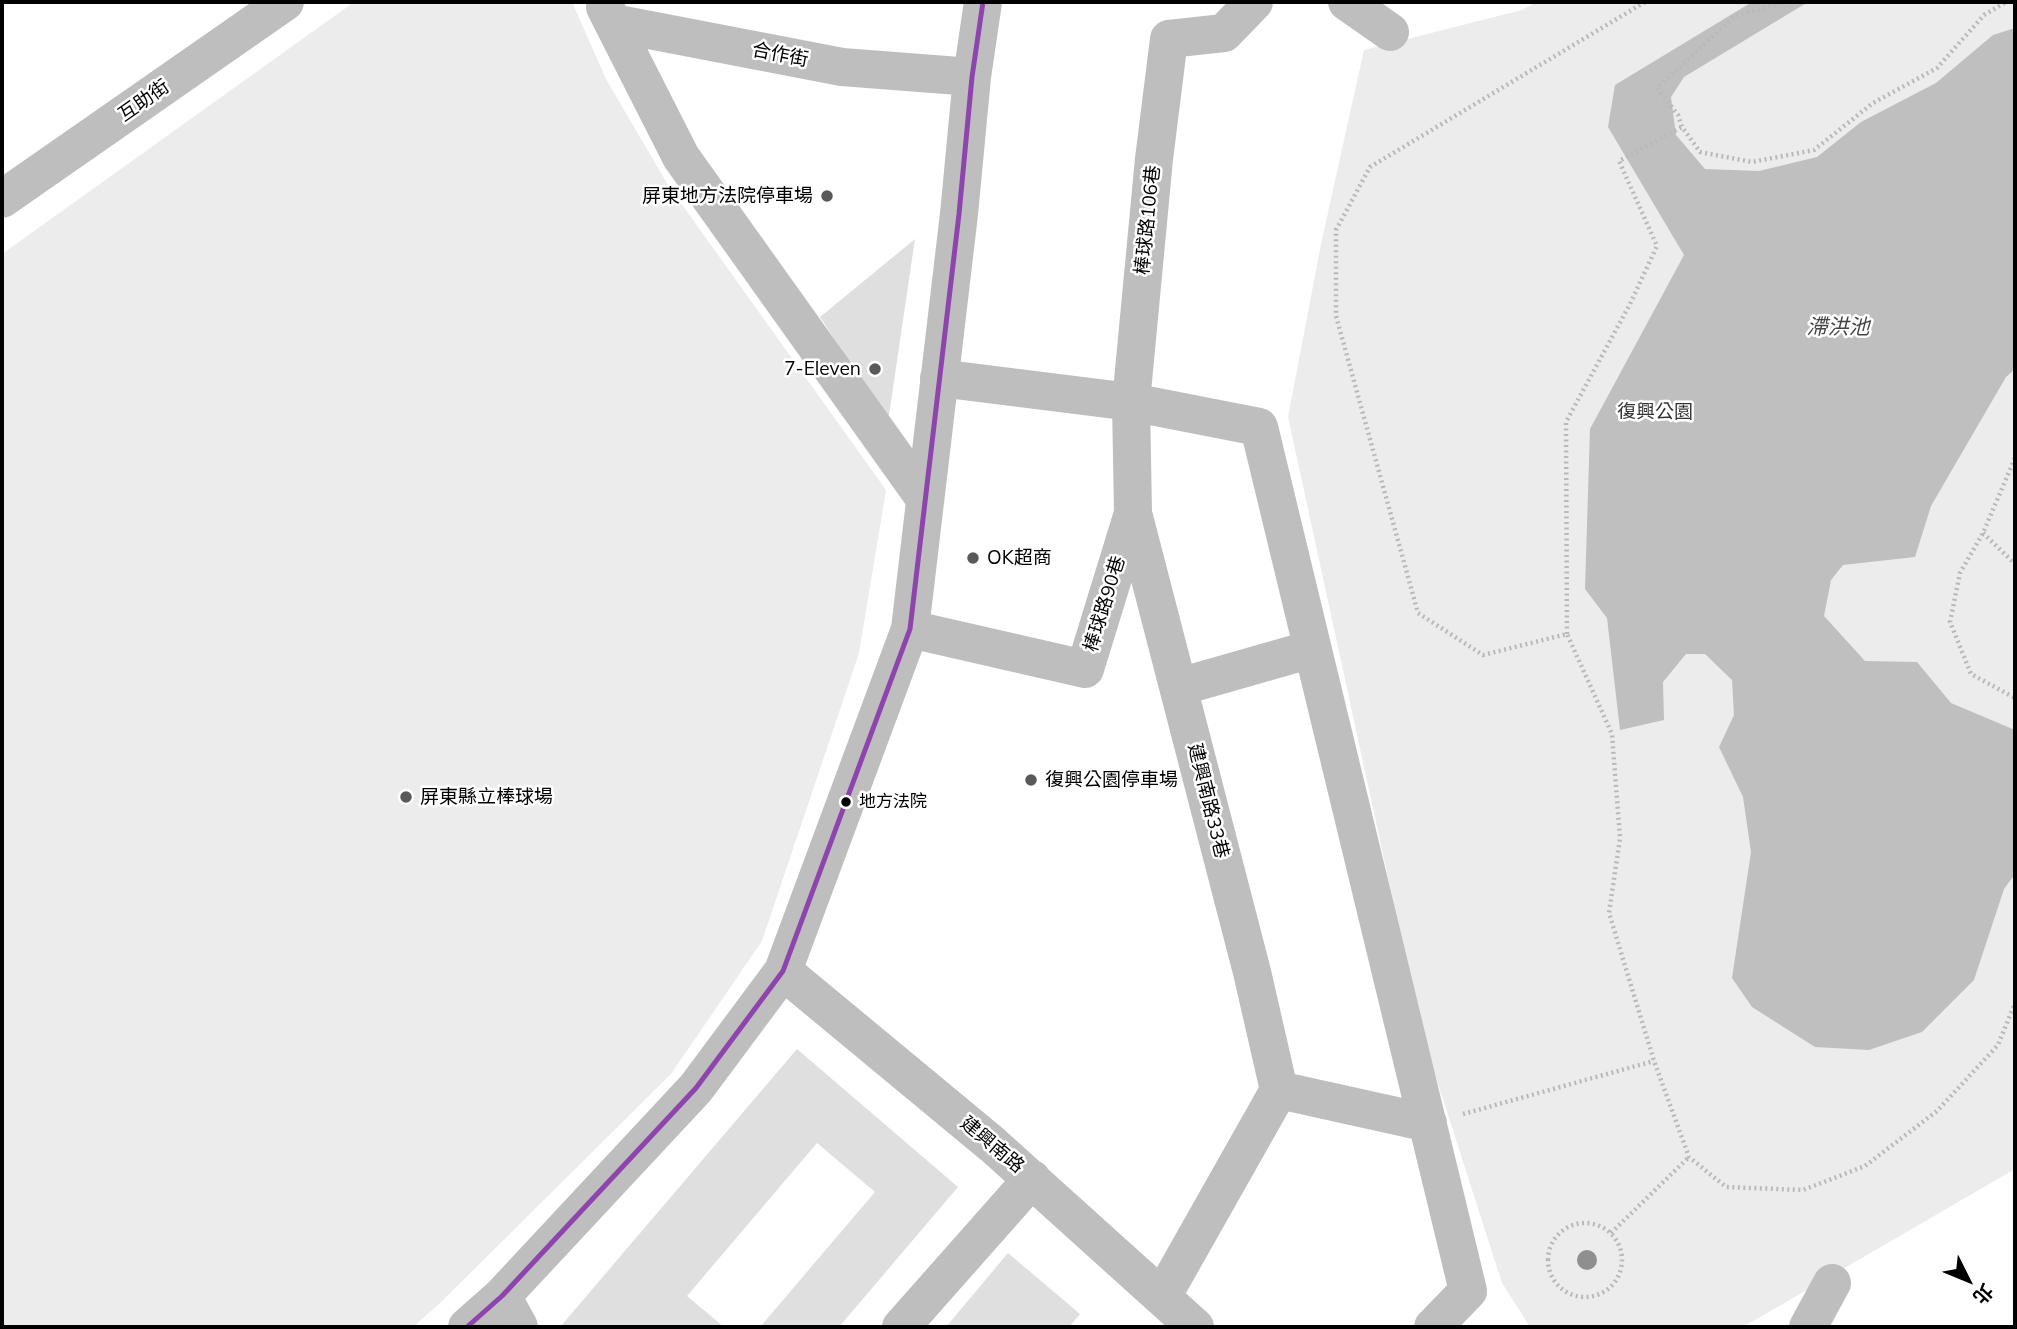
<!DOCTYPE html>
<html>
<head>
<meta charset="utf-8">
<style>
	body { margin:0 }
	#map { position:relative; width:2017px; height:1329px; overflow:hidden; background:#fff; font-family:Mulish,"Noto Sans TC",sans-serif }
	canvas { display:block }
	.frame { position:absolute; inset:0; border:4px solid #000; pointer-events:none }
	.north { position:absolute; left:1933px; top:1245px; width:70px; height:70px; -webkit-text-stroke:5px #fff; paint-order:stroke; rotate:133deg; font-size:19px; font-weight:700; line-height:28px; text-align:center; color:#000 }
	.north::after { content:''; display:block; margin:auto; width:24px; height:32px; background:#000; clip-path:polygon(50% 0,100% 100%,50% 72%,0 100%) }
</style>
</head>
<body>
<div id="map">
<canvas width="2017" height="1329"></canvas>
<div class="frame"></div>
<div class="north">北</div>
</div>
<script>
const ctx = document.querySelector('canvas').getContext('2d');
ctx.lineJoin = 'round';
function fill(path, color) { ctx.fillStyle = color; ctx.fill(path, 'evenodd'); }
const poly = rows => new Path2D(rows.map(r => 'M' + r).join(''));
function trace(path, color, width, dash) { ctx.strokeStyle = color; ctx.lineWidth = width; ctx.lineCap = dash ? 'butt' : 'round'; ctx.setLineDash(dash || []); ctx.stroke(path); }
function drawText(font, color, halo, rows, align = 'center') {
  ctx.font = font + ' Mulish,"Noto Sans TC",sans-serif'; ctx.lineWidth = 5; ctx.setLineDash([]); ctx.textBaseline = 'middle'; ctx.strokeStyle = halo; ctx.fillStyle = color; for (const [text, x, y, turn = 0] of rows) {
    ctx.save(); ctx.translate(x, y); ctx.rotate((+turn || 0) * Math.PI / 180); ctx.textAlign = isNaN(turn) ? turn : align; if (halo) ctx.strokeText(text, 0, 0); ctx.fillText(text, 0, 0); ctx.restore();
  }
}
fill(poly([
	[354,2,572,2,606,79,668,185,886,490,859,653,762,941,671,1074,440,1303,413,1327,2,1327,2,254],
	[1537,2,2015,2,2015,1169,1743,1327,1530,1327,1502,1283,1422,1034,1288,417,1321,244,1364,50,1522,10]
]), '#ececec');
fill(poly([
	[1752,2,1808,2,1684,77,1671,97,1676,135,1705,169,1759,171,1817,157,1861,122,1936,83,1993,35,2015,28,2015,369,2006,377,1931,506,1915,557,1843,565,1831,580,1824,616,1865,661,1917,662,1951,703,2015,730,2015,874,2004,889,1974,980,1922,1032,1869,1050,1815,1047,1752,1007,1732,978,1751,852,1743,797,1719,747,1734,715,1732,680,1705,654,1686,654,1663,682,1664,720,1620,730,1607,618,1585,589,1590,429,1684,255,1608,127,1615,85]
]), '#bfbfbf');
fill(poly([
	[915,239,888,422,820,317],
	[797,1049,958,1187,839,1327,760,1327,875,1192,817,1143,687,1296,724,1327,560,1327],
	[1008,1253,1080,1314,1069,1327,946,1327]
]), '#dfdfdf');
trace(poly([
	[1645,2,1370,167,1336,230,1336,316,1418,613,1483,655,1567,634,1612,734,1620,838,1609,913,1654,1061,1689,1157,1726,1187,1803,1190,1865,1166,1937,1111,1998,1045,2015,1003],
	[1780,2,1776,5,1735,16,1657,88,1678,115,1682,127,1700,152,1752,162,1814,150,1873,103,1937,68,1984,15,2006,2],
	[2015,458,1983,533,1960,573,1950,622,1971,674,2015,698],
	[1983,533,2015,564],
	[1567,634,1566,422,1630,304,1657,246,1619,161,1682,127],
	[1463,1114,1654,1061],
	'1548 1260a37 37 0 1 1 74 0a37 37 0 1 1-74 0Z',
	[1611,1233,1689,1157]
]), '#b9b9b9', 4.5, [2, 3.5]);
trace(poly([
	[1347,2,1390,32],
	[605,7,613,23,842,67,972,77],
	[613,23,681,157,925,499],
	[2,199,285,2],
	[939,378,1131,402,1259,427,1468,1291,1433,1327],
	[1133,513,1252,972,1279,1090],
	[910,629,1085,669,1133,513,1131,402,1154,159,1169,39,1224,33,1254,2],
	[1179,687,1312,649],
	[783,971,993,1145,1195,1327],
	[502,1296,519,1327],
	[1162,1297,1279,1090,1428,1123],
	[467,1327,502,1296,696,1088,783,971,910,629,959,214,972,77,983,2],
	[901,1327,1032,1179],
	[1808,1327,1832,1283]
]), '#bebebe', 38);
trace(poly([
	[467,1327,502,1296,696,1088,783,971,910,629,959,214,972,77,983,2]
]), '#8e44ad', 5);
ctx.fillStyle = '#8f8f8f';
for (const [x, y] of [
	[1587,1260]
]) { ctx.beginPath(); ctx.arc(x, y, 10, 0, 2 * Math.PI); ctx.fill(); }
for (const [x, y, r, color] of [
	[827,196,7,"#595959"],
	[875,369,7,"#595959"],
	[973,558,7,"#595959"],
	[1031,780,7,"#595959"],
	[406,797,7,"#595959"],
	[846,802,6,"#000"]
]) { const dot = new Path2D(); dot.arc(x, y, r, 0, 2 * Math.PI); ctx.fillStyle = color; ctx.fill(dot); trace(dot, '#fff', 2.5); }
drawText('17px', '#000', '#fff', [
	["地方法院",859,802]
], 'left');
drawText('19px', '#000', '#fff', [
	["合作街",780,55,11],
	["互助街",144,101,-35],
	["棒球路106巷",1148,220,-84],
	["棒球路90巷",1105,604,-73],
	["建興南路33巷",1208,801,76],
	["建興南路",992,1145,40]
]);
drawText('19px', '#000', '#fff', [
	["屏東地方法院停車場",813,196,"right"],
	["7-Eleven",861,369,"right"],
	["OK超商",987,558],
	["復興公園停車場",1045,780],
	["屏東縣立棒球場",420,797]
], 'left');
drawText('19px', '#333', '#fff', [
	["復興公園",1655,412]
]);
drawText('italic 21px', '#444', '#fff', [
	["滯洪池",1838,328]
]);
</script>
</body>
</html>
